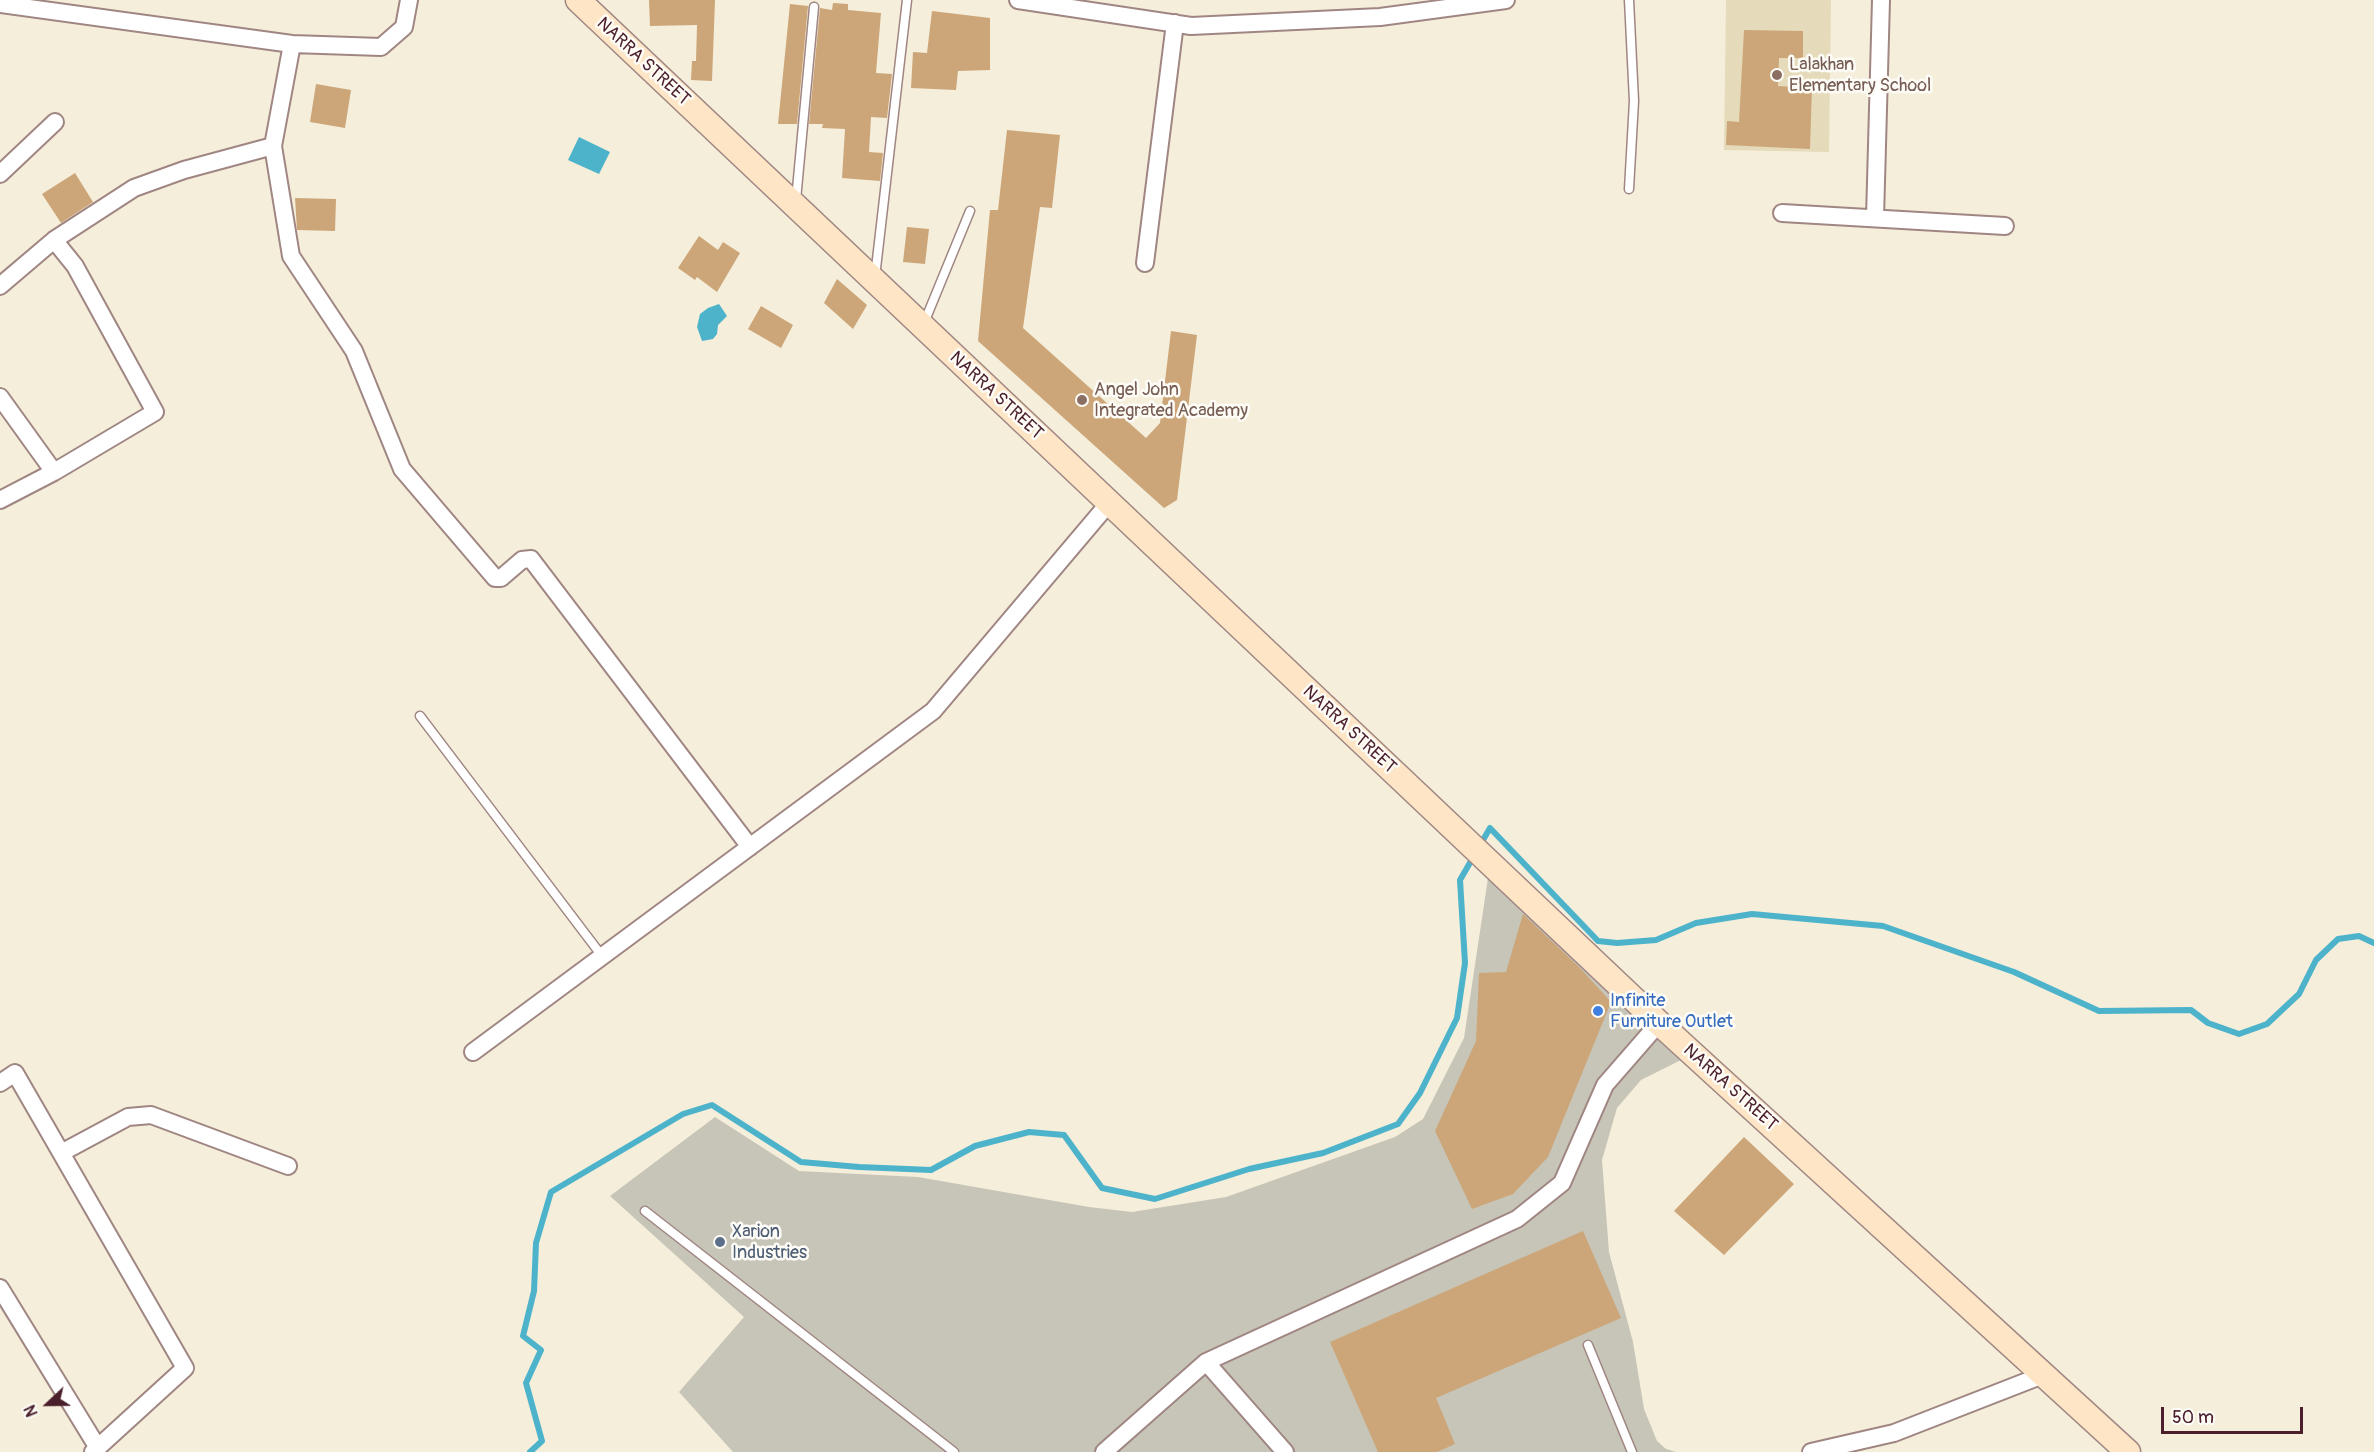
<!DOCTYPE html>
<html>
<head>
<meta charset="utf-8">
<style>
	body { margin:0 }
	#map { position:relative; width:2374px; height:1452px; overflow:hidden; background:#f5eedb; font-family:Pangolin,sans-serif }
	canvas { display:block }
	.north { position:absolute; left:18px; top:1374px; width:60px; height:60px; -webkit-text-stroke:4px #fdfcf7; paint-order:stroke; rotate:248deg; font-size:16px; font-weight:700; line-height:24px; text-align:center; color:#4a1f2b }
	.north::after { content:''; display:block; margin:auto; width:21px; height:27px; background:#4a1f2b; clip-path:polygon(50% 0,100% 100%,50% 72%,0 100%) }
	.scale { position:absolute; left:2161px; top:1407px; width:142px; height:27px; box-sizing:border-box; border:3px solid #4a1f2b; border-top:0; padding-left:8px; font-size:18px; line-height:21px; white-space:nowrap; color:#4a1f2b; -webkit-text-stroke:4px #fdfcf7; paint-order:stroke }
</style>
</head>
<body>
<div id="map">
<canvas width="2374" height="1452"></canvas>
<div class="north">N</div>
<div class="scale">50 m</div>
</div>
<script>
const ctx = document.querySelector('canvas').getContext('2d');
ctx.lineJoin = 'round';
function fill(path, color) { ctx.fillStyle = color; ctx.fill(path, 'evenodd'); }
const poly = rows => new Path2D(rows.map(r => 'M' + r).join(''));
function trace(path, color, width, dash) { ctx.strokeStyle = color; ctx.lineWidth = width; ctx.lineCap = dash ? 'butt' : 'round'; ctx.setLineDash(dash || []); ctx.stroke(path); }
function drawText(font, color, halo, rows, align = 'center') {
  ctx.font = font + ' Pangolin,sans-serif'; ctx.lineWidth = 5; ctx.setLineDash([]); ctx.textBaseline = 'middle'; ctx.strokeStyle = halo; ctx.fillStyle = color; for (const [text, x, y, turn = 0] of rows) {
    ctx.save(); ctx.translate(x, y); ctx.rotate((+turn || 0) * Math.PI / 180); ctx.textAlign = isNaN(turn) ? turn : align; if (halo) ctx.strokeText(text, 0, 0); ctx.fillText(text, 0, 0); ctx.restore();
  }
}
fill(poly([
	[1726,0,1831,0,1829,152,1724,150]
]), '#e5dbba');
fill(poly([
	[1488,878,1683,1059,1641,1080,1617,1108,1602,1160,1609,1252,1633,1342,1644,1409,1657,1441,1666,1449,1676,1452,733,1452,679,1392,744,1317,610,1196,715,1117,799,1171,918,1177,1089,1207,1132,1212,1226,1197,1395,1137,1423,1119,1464,1038]
]), '#c7c5b8');
fill(poly([
	[579,137,610,152,599,174,568,160],
	[719,304,727,316,718,325,717,334,713,339,702,341,697,327,700,314,708,308]
]), '#4db3cb');
trace(poly([
	[1483,840,1490,828,1598,941,1617,943,1656,940,1696,923,1752,914,1883,926,2014,972,2099,1011,2191,1010,2208,1023,2239,1034,2267,1024,2299,994,2316,960,2338,939,2359,936,2374,943],
	[530,1452,542,1441,526,1383,541,1350,523,1336,534,1291,536,1243,551,1192,683,1114,712,1105,801,1162,859,1167,931,1170,975,1146,1029,1132,1064,1135,1102,1188,1155,1199,1249,1169,1323,1153,1398,1124,1420,1093,1457,1018,1465,963,1460,880,1471,861]
]), '#4db3cb', 6);
fill(poly([
	[649,0,715,0,712,81,691,80,692,61,696,61,697,25,650,26],
	[833,3,848,4,848,10,881,13,876,73,892,74,887,118,871,117,869,152,883,153,880,181,842,178,845,129,822,128,823,124,809,124,820,8,832,10],
	[790,4,808,6,797,124,778,124],
	[932,11,990,18,990,70,958,71,956,90,911,88,913,52,927,53],
	[1744,30,1803,31,1803,58,1779,58,1778,86,1812,88,1810,149,1726,145,1727,121,1739,122],
	[316,84,351,90,345,128,310,122],
	[1007,130,1060,135,1052,208,1040,207,1023,328,1146,438,1160,423,1171,331,1197,335,1177,500,1164,508,978,341,990,210,998,210],
	[75,173,93,202,61,223,42,194],
	[295,198,336,199,335,231,297,230],
	[907,227,929,229,925,264,903,262],
	[699,236,718,250,723,242,740,253,717,292,697,277,695,280,678,268],
	[837,279,867,305,853,329,824,303],
	[761,306,793,325,781,348,748,329],
	[1523,914,1579,967,1611,1002,1548,1157,1513,1194,1472,1209,1435,1131,1476,1041,1479,973,1506,972],
	[1744,1137,1794,1184,1724,1255,1674,1211],
	[1583,1231,1621,1318,1436,1398,1455,1444,1437,1452,1378,1452,1330,1342]
]), '#cca678');
const lane = poly([
	[1629,189,1634,101,1629,0],
	[796,200,814,7],
	[875,277,907,0],
	[924,323,970,211],
	[420,716,602,956],
	[645,1211,954,1452],
	[1588,1345,1632,1452]
]);
const street = poly([
	[1018,0,1191,26,1380,17,1506,0],
	[0,4,292,44,381,47,404,27,409,0],
	[292,44,273,146,291,256,354,351,402,469,495,578,501,578,522,560,531,559,750,847],
	[0,174,55,122],
	[1782,213,2005,226],
	[1875,218,1881,0],
	[1145,263,1175,23],
	[0,286,54,240,134,188,184,170,273,146],
	[0,397,54,472],
	[0,500,54,472,155,412,75,266,54,240],
	[473,1052,933,711,1109,503],
	[0,1083,15,1073,185,1368,93,1452],
	[61,1153,128,1117,151,1115,288,1166],
	[0,1288,98,1448],
	[1206,1362,1285,1452],
	[1104,1452,1206,1362,1517,1219,1562,1183,1605,1085,1659,1023],
	[1811,1452,1894,1433,2043,1375]
]);
const secondary = poly([
	[578,0,1659,1023,2128,1452]
]);
trace(lane, '#a08683', 11);
trace(street, '#a08683', 20);
trace(secondary, '#a08683', 27);
trace(lane, '#fff', 8);
trace(street, '#fff', 16);
trace(secondary, '#fde5c5', 24);
for (const [x, y, r, color] of [
	[1777,75,6,"#8d6e63"],
	[1082,400,6,"#8d6e63"],
	[1598,1011,6,"#3f7fe0"],
	[720,1242,6,"#5c6f8a"]
]) { const dot = new Path2D(); dot.arc(x, y, r, 0, 2 * Math.PI); ctx.fillStyle = color; ctx.fill(dot); trace(dot, '#fdfcf7', 2); }
drawText('18px', '#4a1f2b', '#fdfcf7', [
	["NARRA STREET",643,62,43],
	["NARRA STREET",996,396,43],
	["NARRA STREET",1349,730,43],
	["NARRA STREET",1730,1088,42]
]);
drawText('18px', '#785e54', '#fdfcf7', [
	["Lalakhan",1789,65],
	["Elementary School",1789,86],
	["Angel John",1094,390],
	["Integrated Academy",1094,411]
], 'left');
drawText('18px', '#366cbe', '#fdfcf7', [
	["Infinite",1610,1001],
	["Furniture Outlet",1610,1022]
], 'left');
drawText('18px', '#4e5e75', '#fdfcf7', [
	["Xarion",732,1232],
	["Industries",732,1253]
], 'left');
</script>
</body>
</html>
